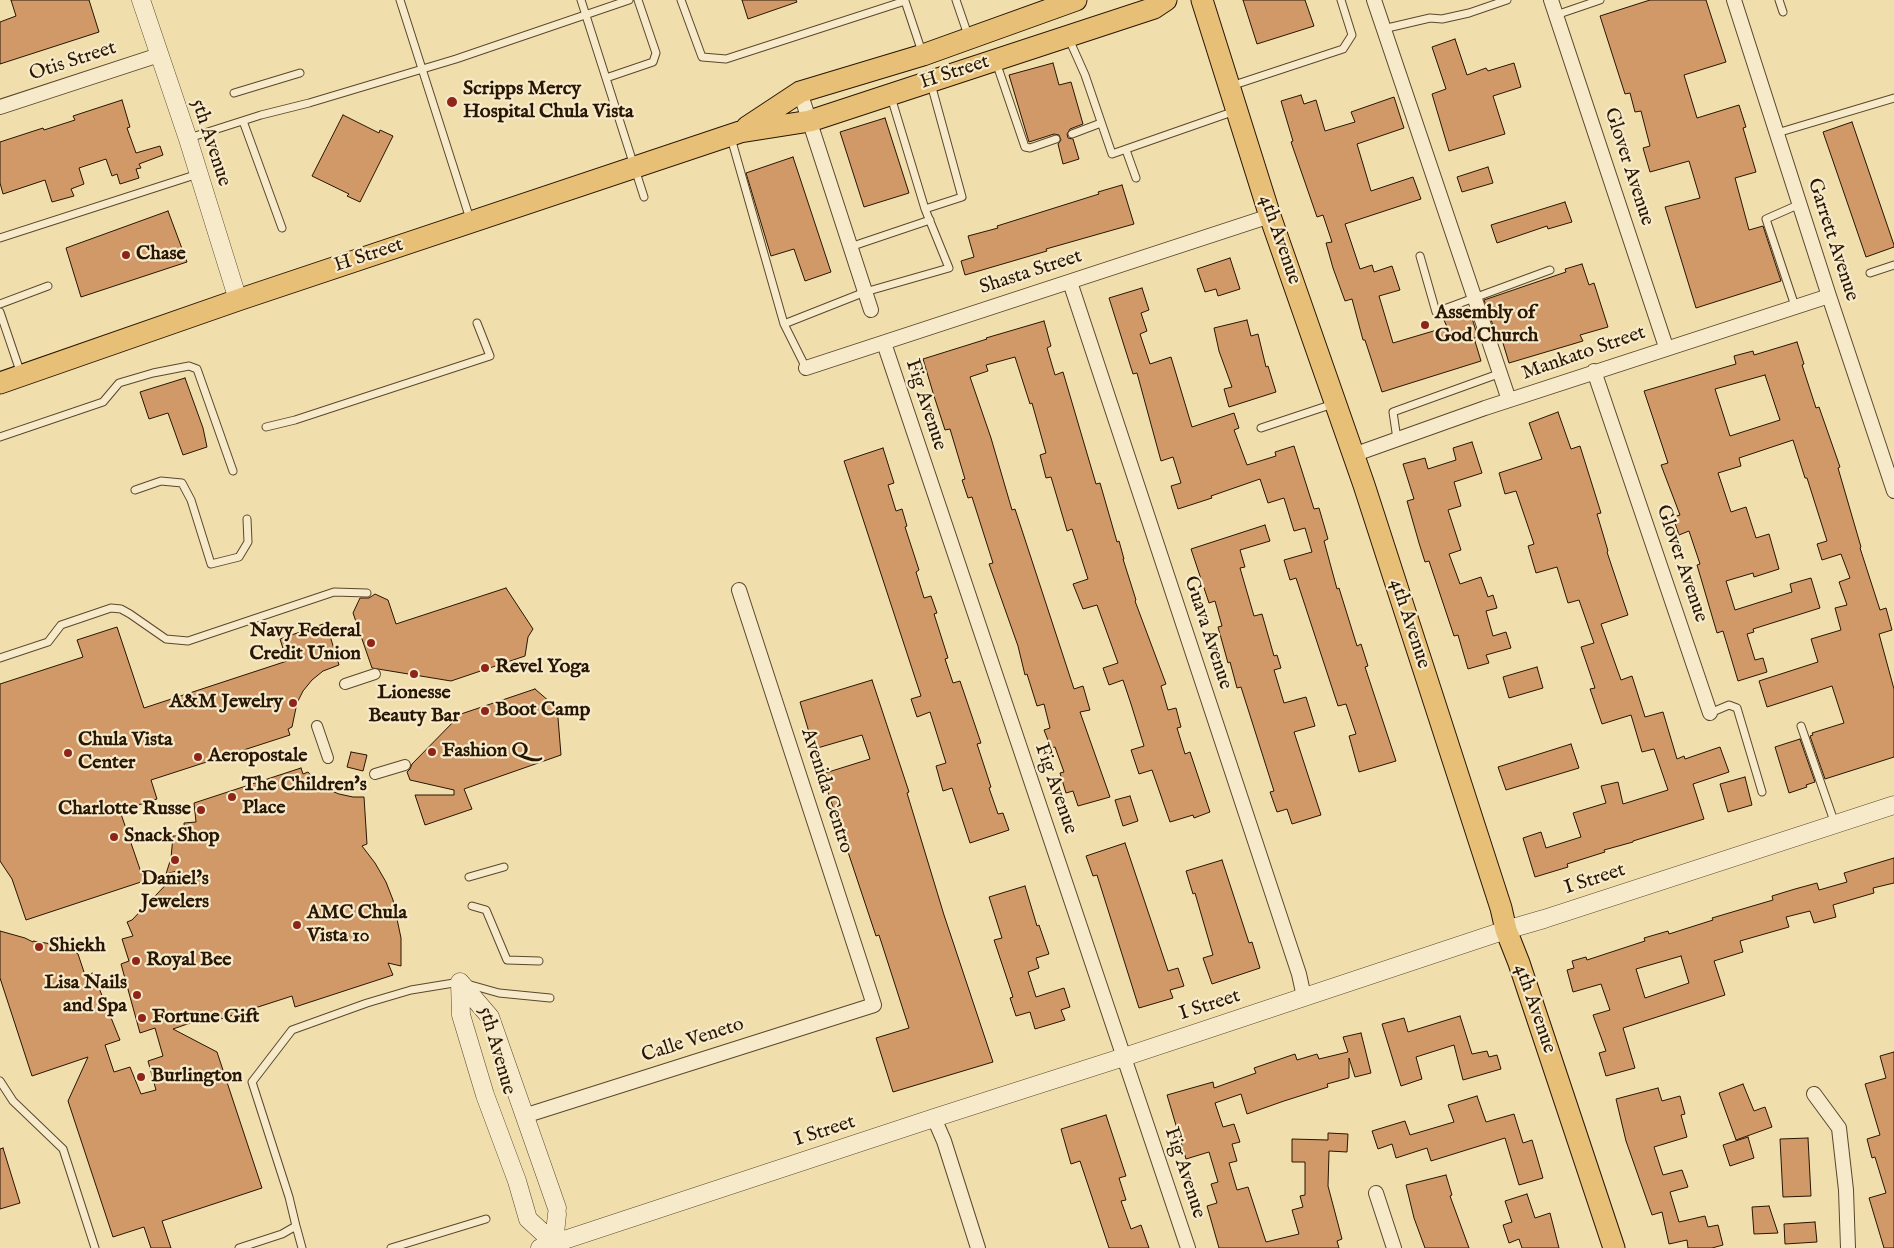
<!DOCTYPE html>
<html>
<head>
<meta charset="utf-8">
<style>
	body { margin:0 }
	canvas { display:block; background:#f1dead }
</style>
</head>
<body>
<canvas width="1894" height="1248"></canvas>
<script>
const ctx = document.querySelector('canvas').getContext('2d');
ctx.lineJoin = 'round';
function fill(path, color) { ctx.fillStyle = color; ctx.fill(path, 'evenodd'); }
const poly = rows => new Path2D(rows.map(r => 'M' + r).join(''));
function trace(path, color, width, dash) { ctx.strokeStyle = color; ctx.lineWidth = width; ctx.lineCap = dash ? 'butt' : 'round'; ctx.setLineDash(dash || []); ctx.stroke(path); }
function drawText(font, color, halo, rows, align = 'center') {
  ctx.font = font + ' "IM FELL English",serif'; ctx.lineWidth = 4.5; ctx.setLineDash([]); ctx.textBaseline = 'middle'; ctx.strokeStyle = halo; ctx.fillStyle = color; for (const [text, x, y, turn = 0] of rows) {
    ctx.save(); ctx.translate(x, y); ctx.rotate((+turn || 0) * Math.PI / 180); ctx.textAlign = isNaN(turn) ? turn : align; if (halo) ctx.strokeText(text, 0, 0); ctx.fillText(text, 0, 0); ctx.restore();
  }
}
const building = poly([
	[11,0,89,0,99,32,0,64,0,22,16,16,11,0],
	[742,0,796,0,797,2,748,19,742,0],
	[1243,0,1305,0,1314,26,1257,44,1243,0],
	[1650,0,1706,0,1726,62,1684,75,1697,118,1739,105,1746,127,1743,128,1756,172,1735,178,1749,230,1763,226,1781,281,1696,308,1665,207,1700,198,1689,161,1650,172,1643,148,1650,146,1641,111,1635,112,1630,93,1625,94,1600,16,1650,0],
	[1455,39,1467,75,1486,68,1488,71,1514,63,1521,87,1493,96,1505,134,1449,151,1432,94,1446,89,1432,47,1455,39],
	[1053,63,1059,85,1071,82,1083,124,1070,129,1067,134,1068,138,1073,139,1079,159,1063,164,1058,144,1061,140,1059,135,1054,134,1029,142,1009,75,1053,63],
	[1301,95,1304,104,1316,100,1325,131,1355,122,1351,112,1394,97,1404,128,1357,144,1371,191,1413,177,1421,199,1345,224,1360,269,1372,265,1374,272,1392,266,1400,290,1379,296,1393,343,1447,327,1444,320,1470,312,1478,337,1474,338,1481,361,1382,392,1365,340,1363,340,1352,299,1345,301,1333,268,1326,243,1332,242,1323,215,1317,217,1291,142,1293,141,1281,101,1301,95],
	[122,100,130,127,127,128,136,153,160,146,163,155,139,164,141,168,136,169,139,178,120,184,117,174,112,176,106,159,79,168,84,184,71,189,74,196,52,202,45,180,3,194,0,183,0,142,43,128,44,130,75,120,73,116,122,100],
	[343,115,379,133,380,130,393,136,360,202,347,196,349,194,312,176,343,115],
	[885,118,909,193,864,207,840,132,885,118],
	[1852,122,1894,245,1894,247,1866,257,1823,132,1852,122],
	[793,157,831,272,805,281,794,249,771,256,746,173,793,157],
	[1488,167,1493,183,1462,192,1457,177,1488,167],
	[1122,185,1134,224,1046,249,1047,251,965,275,961,261,974,257,968,236,998,228,997,226,1099,194,1098,192,1122,185],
	[1565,202,1572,222,1548,229,1547,226,1497,243,1491,225,1565,202],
	[168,211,187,262,81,297,66,248,168,211],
	[1230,258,1240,289,1218,296,1216,289,1205,292,1197,269,1230,258],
	[1582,264,1589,285,1594,283,1608,327,1580,335,1583,341,1509,363,1499,330,1495,331,1484,300,1566,272,1565,269,1582,264],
	[1142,288,1149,310,1141,313,1147,331,1140,334,1150,364,1171,357,1192,427,1234,413,1239,428,1234,430,1247,465,1276,456,1275,452,1294,446,1314,509,1319,508,1328,539,1324,541,1337,589,1339,588,1357,646,1361,644,1368,666,1365,667,1396,761,1359,772,1349,736,1356,734,1346,704,1338,706,1296,578,1290,580,1284,560,1312,552,1305,528,1294,531,1284,498,1268,503,1260,479,1211,496,1212,498,1178,509,1171,486,1181,483,1173,457,1161,461,1137,373,1133,374,1109,298,1142,288],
	[1247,320,1251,336,1258,334,1266,367,1268,366,1276,392,1229,407,1224,389,1232,387,1219,351,1214,328,1247,320],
	[1044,321,1051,346,1047,348,1055,375,1063,372,1096,484,1100,483,1117,542,1119,541,1124,559,1123,559,1136,600,1135,601,1166,684,1161,686,1168,710,1176,708,1181,727,1177,728,1185,754,1190,752,1210,812,1194,818,1193,815,1170,822,1152,770,1139,774,1131,750,1144,746,1131,704,1123,680,1109,685,1103,668,1118,663,1097,605,1083,609,1073,584,1088,579,1072,529,1067,531,1051,477,1046,478,1040,455,1046,453,1032,403,1030,404,1015,357,986,365,988,371,970,377,991,438,1012,510,1015,509,1074,689,1083,686,1090,710,1080,712,1110,797,1078,806,1073,791,1066,793,1060,773,1064,772,1055,747,1051,748,1044,730,1050,728,1044,704,1037,706,1027,674,1025,675,1018,646,989,564,993,563,972,497,968,498,962,480,965,479,950,429,945,430,934,396,923,359,987,339,986,338,1044,321],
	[1797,342,1804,364,1802,365,1816,408,1819,407,1840,467,1838,468,1861,547,1860,548,1880,610,1886,608,1892,630,1879,634,1894,689,1894,757,1825,779,1810,736,1813,735,1812,733,1844,723,1832,686,1767,707,1759,681,1818,662,1811,639,1841,630,1835,608,1847,605,1839,582,1850,578,1841,554,1822,560,1817,544,1827,541,1807,478,1805,478,1793,440,1739,458,1741,466,1718,473,1731,512,1746,507,1756,538,1769,534,1779,569,1754,577,1753,573,1726,581,1735,610,1792,592,1790,584,1811,578,1820,608,1753,629,1754,632,1747,634,1755,660,1763,658,1767,672,1738,681,1723,631,1717,633,1697,565,1700,564,1689,531,1679,535,1673,517,1680,515,1661,465,1668,463,1644,391,1736,364,1734,356,1753,351,1754,355,1797,342],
	[1765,375,1780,420,1730,436,1715,389,1765,375],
	[185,378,203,428,207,447,183,455,168,413,149,419,140,392,185,378],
	[1558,412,1571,449,1580,446,1601,513,1597,514,1608,551,1607,552,1628,615,1601,624,1621,680,1632,676,1645,717,1663,712,1677,759,1684,756,1685,759,1720,747,1729,772,1693,784,1704,819,1633,841,1633,842,1604,850,1605,852,1567,864,1568,867,1535,877,1523,838,1541,832,1546,848,1581,837,1573,813,1606,803,1601,786,1618,782,1623,804,1668,790,1654,749,1642,752,1631,715,1602,724,1590,689,1595,688,1581,647,1594,643,1579,600,1568,603,1557,567,1536,573,1528,546,1534,544,1516,491,1505,494,1499,473,1542,459,1529,423,1558,412],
	[1472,442,1482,473,1454,482,1461,506,1448,510,1461,550,1449,554,1460,584,1481,577,1488,597,1493,595,1497,608,1486,611,1493,636,1506,632,1511,648,1486,655,1489,663,1468,669,1458,635,1454,636,1429,561,1425,562,1419,543,1407,501,1414,499,1403,464,1425,458,1428,469,1456,460,1453,448,1472,442],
	[883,448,894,483,888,485,896,511,902,509,907,526,905,527,919,570,916,572,924,598,931,596,937,613,934,614,948,658,945,659,953,683,960,681,981,743,977,744,991,787,989,788,998,814,1003,813,1009,830,970,843,952,788,943,791,936,766,946,763,930,712,917,717,911,699,921,696,844,461,883,448],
	[1265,525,1270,541,1240,550,1245,567,1240,568,1254,616,1262,614,1274,656,1277,655,1281,668,1274,670,1284,703,1306,697,1315,726,1294,732,1321,815,1292,824,1287,809,1277,812,1270,792,1274,791,1241,687,1237,688,1230,662,1228,663,1218,627,1222,626,1215,601,1209,603,1191,549,1265,525],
	[506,588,533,629,528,637,525,656,451,681,372,668,353,613,360,598,369,598,375,594,388,600,396,624,506,588],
	[326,623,339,665,323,671,312,680,303,691,297,703,292,727,288,729,290,735,151,780,157,799,120,811,144,881,26,920,12,879,0,861,0,684,83,657,77,640,117,627,144,708,287,661,280,639,326,623],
	[1537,667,1543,688,1509,698,1503,677,1537,667],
	[872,680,909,792,907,793,944,915,993,1062,893,1092,876,1038,909,1028,879,935,876,936,822,774,870,759,862,735,814,749,800,702,872,680],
	[535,689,550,702,557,706,561,755,464,789,472,809,425,825,415,795,454,795,454,790,410,780,407,772,410,769,412,764,461,714,535,689],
	[1800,739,1815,782,1806,785,1807,787,1789,793,1775,747,1800,739],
	[1571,744,1579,768,1506,790,1498,767,1571,744],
	[351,752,367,755,363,771,347,767,351,752],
	[301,768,303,774,308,772,315,780,327,789,339,794,353,797,364,797,367,844,362,846,375,863,386,882,393,900,401,938,401,966,388,963,393,975,295,1007,292,996,221,1019,219,1013,173,1029,217,1052,262,1188,162,1221,171,1248,151,1248,144,1227,113,1237,68,1101,88,1057,32,1076,0,978,0,931,25,938,33,942,33,941,58,945,63,943,78,954,85,975,93,973,120,1040,105,1045,114,1072,130,1067,141,1094,156,1090,148,1061,163,1056,155,1028,140,1033,121,964,129,961,122,939,133,936,127,922,132,920,150,901,151,904,155,896,180,870,166,874,171,858,173,836,185,836,184,823,196,822,194,803,301,768],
	[1745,777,1752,805,1728,812,1720,784,1745,777],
	[1130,796,1138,821,1123,826,1115,800,1130,796],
	[1125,843,1168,971,1178,968,1184,986,1170,990,1173,998,1139,1008,1097,875,1093,876,1086,856,1125,843],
	[1894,858,1894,883,1873,888,1874,893,1833,905,1836,917,1814,923,1810,911,1786,917,1789,927,1740,941,1743,952,1714,961,1725,995,1623,1028,1635,1068,1606,1076,1599,1053,1606,1051,1593,1015,1610,1010,1601,984,1573,992,1567,970,1574,968,1572,961,1586,957,1587,960,1645,941,1644,938,1668,931,1669,934,1713,920,1712,918,1773,900,1772,896,1795,889,1817,883,1819,890,1847,882,1844,873,1894,858],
	[1681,956,1689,983,1645,998,1636,969,1681,956],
	[1222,860,1249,943,1252,942,1260,968,1212,984,1203,958,1213,955,1195,893,1193,894,1186,871,1222,860],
	[1025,886,1037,926,1039,925,1049,954,1036,958,1039,968,1028,972,1036,997,1064,988,1070,1007,1061,1010,1065,1020,1035,1029,1030,1012,1016,1016,1010,998,1013,997,994,940,1002,938,989,897,1025,886],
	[1460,1016,1472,1054,1487,1051,1489,1057,1497,1055,1501,1069,1463,1080,1454,1045,1416,1057,1422,1079,1401,1086,1382,1024,1404,1018,1408,1032,1460,1016],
	[1361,1033,1371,1073,1355,1077,1349,1058,1349,1078,1327,1084,1328,1087,1284,1101,1247,1114,1241,1094,1215,1103,1223,1127,1234,1124,1240,1142,1232,1144,1237,1161,1229,1163,1237,1190,1248,1187,1266,1242,1299,1234,1292,1210,1303,1207,1300,1196,1305,1195,1305,1162,1292,1162,1292,1139,1328,1140,1328,1133,1348,1134,1347,1152,1329,1151,1328,1186,1342,1239,1337,1241,1339,1248,1219,1248,1207,1206,1217,1203,1211,1184,1218,1182,1209,1152,1186,1159,1167,1095,1213,1082,1214,1088,1256,1073,1254,1068,1295,1054,1297,1060,1317,1054,1319,1059,1348,1052,1343,1037,1361,1033],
	[1894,1052,1894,1248,1884,1248,1869,1198,1886,1193,1875,1157,1872,1158,1867,1139,1880,1135,1865,1084,1886,1078,1880,1056,1894,1052],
	[1743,1084,1754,1111,1765,1107,1772,1127,1736,1140,1719,1093,1743,1084],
	[1658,1088,1662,1101,1680,1096,1685,1114,1681,1115,1687,1137,1654,1147,1663,1175,1682,1170,1688,1187,1670,1192,1679,1222,1705,1216,1708,1227,1718,1225,1723,1245,1712,1248,1688,1248,1687,1240,1669,1244,1662,1212,1652,1215,1626,1141,1616,1099,1658,1088],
	[1477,1096,1486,1122,1514,1114,1523,1143,1532,1140,1543,1178,1519,1185,1505,1138,1431,1161,1427,1148,1396,1158,1392,1144,1378,1149,1372,1131,1405,1121,1410,1135,1454,1122,1448,1105,1477,1096],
	[1106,1115,1126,1176,1119,1178,1126,1200,1121,1201,1131,1229,1141,1225,1149,1248,1109,1248,1080,1161,1071,1164,1061,1129,1106,1115],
	[1748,1137,1754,1158,1730,1166,1723,1145,1748,1137],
	[1808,1138,1811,1196,1783,1197,1780,1139,1808,1138],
	[3,1148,20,1203,0,1209,0,1149,3,1148],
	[1446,1175,1452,1195,1450,1196,1469,1248,1425,1248,1414,1218,1406,1185,1446,1175],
	[1527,1194,1535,1218,1550,1213,1559,1248,1522,1248,1519,1239,1509,1243,1503,1225,1512,1222,1505,1201,1527,1194],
	[1769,1206,1778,1233,1754,1234,1752,1207,1769,1206],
	[1815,1222,1817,1242,1785,1244,1784,1224,1815,1222]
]);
fill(building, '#d19968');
trace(building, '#281602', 1);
const service = poly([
	[400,0,470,219],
	[581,0,644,197],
	[681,0,702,57,726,59,905,1,922,52],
	[956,0,968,35],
	[1779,0,1783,12],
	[1556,15,1600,0],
	[1383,29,1430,18,1442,19,1469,13,1507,0],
	[1069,39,1085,75,1112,154,1235,111],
	[996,62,1025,147,1030,148,1056,139],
	[606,78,653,62,656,53,638,0],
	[1231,86,1343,49,1352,35,1341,0],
	[234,93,300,73],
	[891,97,925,209],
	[243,121,282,228],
	[1777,133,1894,98],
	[1072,134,1101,123],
	[189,138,261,115,309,103,456,59,629,0],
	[731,138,784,324,806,368],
	[1126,150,1136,178],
	[0,238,198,174],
	[850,247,930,220],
	[1420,256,1436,312,1550,270],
	[1870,273,1894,265],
	[0,304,48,286],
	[1795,306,1766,219,1800,204],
	[0,312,21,374],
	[784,324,865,292,949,268,925,209,962,197,931,84],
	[266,427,295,420,490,356,477,323],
	[1261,428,1333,404],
	[0,437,103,402,119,383,153,373,189,366,197,369,233,471],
	[1397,439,1393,412,1501,373],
	[135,490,161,481,182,483,191,500,211,564,239,557,248,542,247,519],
	[0,658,48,642,61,625,111,608,121,609,130,614,166,639,188,641,334,592,367,593],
	[1710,713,1729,705,1737,708,1762,792],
	[1801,726,1835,824],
	[469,877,504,867],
	[472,906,486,910,507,960,539,961],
	[0,1081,13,1101,63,1149,95,1248],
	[296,1226,302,1248],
	[239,1248,282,1234,296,1226,289,1197,252,1082,292,1030,367,1003,411,990,460,982,499,993,550,998],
	[391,1248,486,1219]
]);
const pedestrian = poly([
	[345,684,375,674],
	[317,726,328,758],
	[375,774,405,765]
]);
const minor = poly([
	[1374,0,1509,400],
	[1551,0,1666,347],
	[1734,0,1829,296,1894,491],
	[800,92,871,310],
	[0,107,159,55],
	[1070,282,1299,974,1304,997],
	[884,343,1188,1248],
	[806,368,1270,216],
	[1594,371,1710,713],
	[1353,455,1485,408,1829,296],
	[1814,1094,1839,1128,1846,1190,1848,1248],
	[524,1116,874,1005,739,590],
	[934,1118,944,1141,978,1248],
	[1376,1193,1394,1248]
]);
const tertiary = poly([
	[141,0,188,139,238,300],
	[460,982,461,1015,485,1095,517,1181,528,1219,554,1243,555,1248],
	[460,982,490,1017,557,1208],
	[554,1243,557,1214],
	[540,1248,934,1118,1124,1057,1506,930,1544,919,1894,805]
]);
const primary = poly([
	[1202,0,1270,216,1364,485,1501,908,1506,930,1519,963,1614,1248],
	[747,127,800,92,923,55,1076,0],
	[0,383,238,300,740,132,810,121,1154,8,1166,0]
]);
trace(service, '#5a482d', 9);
trace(pedestrian, '#5a482d', 12);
trace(minor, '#5a482d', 16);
trace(tertiary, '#5a482d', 19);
trace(primary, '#281602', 23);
trace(service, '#f6eaca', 7);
trace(pedestrian, '#f6eaca', 10);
trace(minor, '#f6eaca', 14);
trace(tertiary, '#f6eaca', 18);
trace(primary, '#e8bf76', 21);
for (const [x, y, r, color] of [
	[452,102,6,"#8f2418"],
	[126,255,5,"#8f2418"],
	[1425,325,5,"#8f2418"],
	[371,643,5,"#8f2418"],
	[485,668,5,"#8f2418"],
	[414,674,5,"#8f2418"],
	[293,703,5,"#8f2418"],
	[485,711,5,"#8f2418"],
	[432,752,5,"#8f2418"],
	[68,753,5,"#8f2418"],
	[198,757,5,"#8f2418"],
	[232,797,5,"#8f2418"],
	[201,810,5,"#8f2418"],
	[114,837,5,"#8f2418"],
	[175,860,5,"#8f2418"],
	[297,925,5,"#8f2418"],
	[39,947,5,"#8f2418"],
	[136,961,5,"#8f2418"],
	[137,995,5,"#8f2418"],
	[142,1018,5,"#8f2418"],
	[141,1077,5,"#8f2418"]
]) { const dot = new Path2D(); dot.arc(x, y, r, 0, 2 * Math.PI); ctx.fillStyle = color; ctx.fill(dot); trace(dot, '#f6eaca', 2); }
drawText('20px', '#281602', '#f6eaca', [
	["Otis Street",73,62,-18],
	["H Street",955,73,-18],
	["5th Avenue",210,143,72],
	["Glover Avenue",1628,167,72],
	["4th Avenue",1279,240,71],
	["Garrett Avenue",1832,240,72],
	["H Street",369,256,-18],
	["Shasta Street",1031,273,-18],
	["Mankato Street",1584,354,-19],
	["Fig Avenue",925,405,72],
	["Glover Avenue",1681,564,71],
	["4th Avenue",1409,624,72],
	["Guava Avenue",1207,633,72],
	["Fig Avenue",1055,789,71],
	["Avenida Centro",826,791,72],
	["I Street",1595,880,-18],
	["I Street",1210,1006,-18],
	["4th Avenue",1534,1009,71],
	["Calle Veneto",693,1041,-18],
	["5th Avenue",496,1051,74],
	["I Street",825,1132,-18],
	["Fig Avenue",1184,1173,72]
]);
drawText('bold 20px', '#281602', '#f6eaca', [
	["Scripps Mercy",463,90],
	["Hospital Chula Vista",463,113],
	["Chase",136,255],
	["Assembly of",1435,314],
	["God Church",1435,337],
	["Navy Federal",361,632,"right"],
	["Credit Union",361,655,"right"],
	["Revel Yoga",495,668],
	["Lionesse",414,694,"center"],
	["Beauty Bar",414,717,"center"],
	["A&M Jewelry",283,703,"right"],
	["Boot Camp",495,711],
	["Chula Vista",78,741],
	["Center",78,764],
	["Fashion Q",442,752],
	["Aeropostale",208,757],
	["The Children's",242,786],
	["Place",242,809],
	["Charlotte Russe",191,810,"right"],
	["Snack Shop",124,837],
	["Daniel's",175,880,"center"],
	["Jewelers",175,903,"center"],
	["AMC Chula",307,914],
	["Vista 10",307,937],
	["Shiekh",49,947],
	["Royal Bee",146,961],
	["Lisa Nails",127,984,"right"],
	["and Spa",127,1007,"right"],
	["Fortune Gift",152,1018],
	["Burlington",151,1077]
], 'left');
</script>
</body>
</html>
